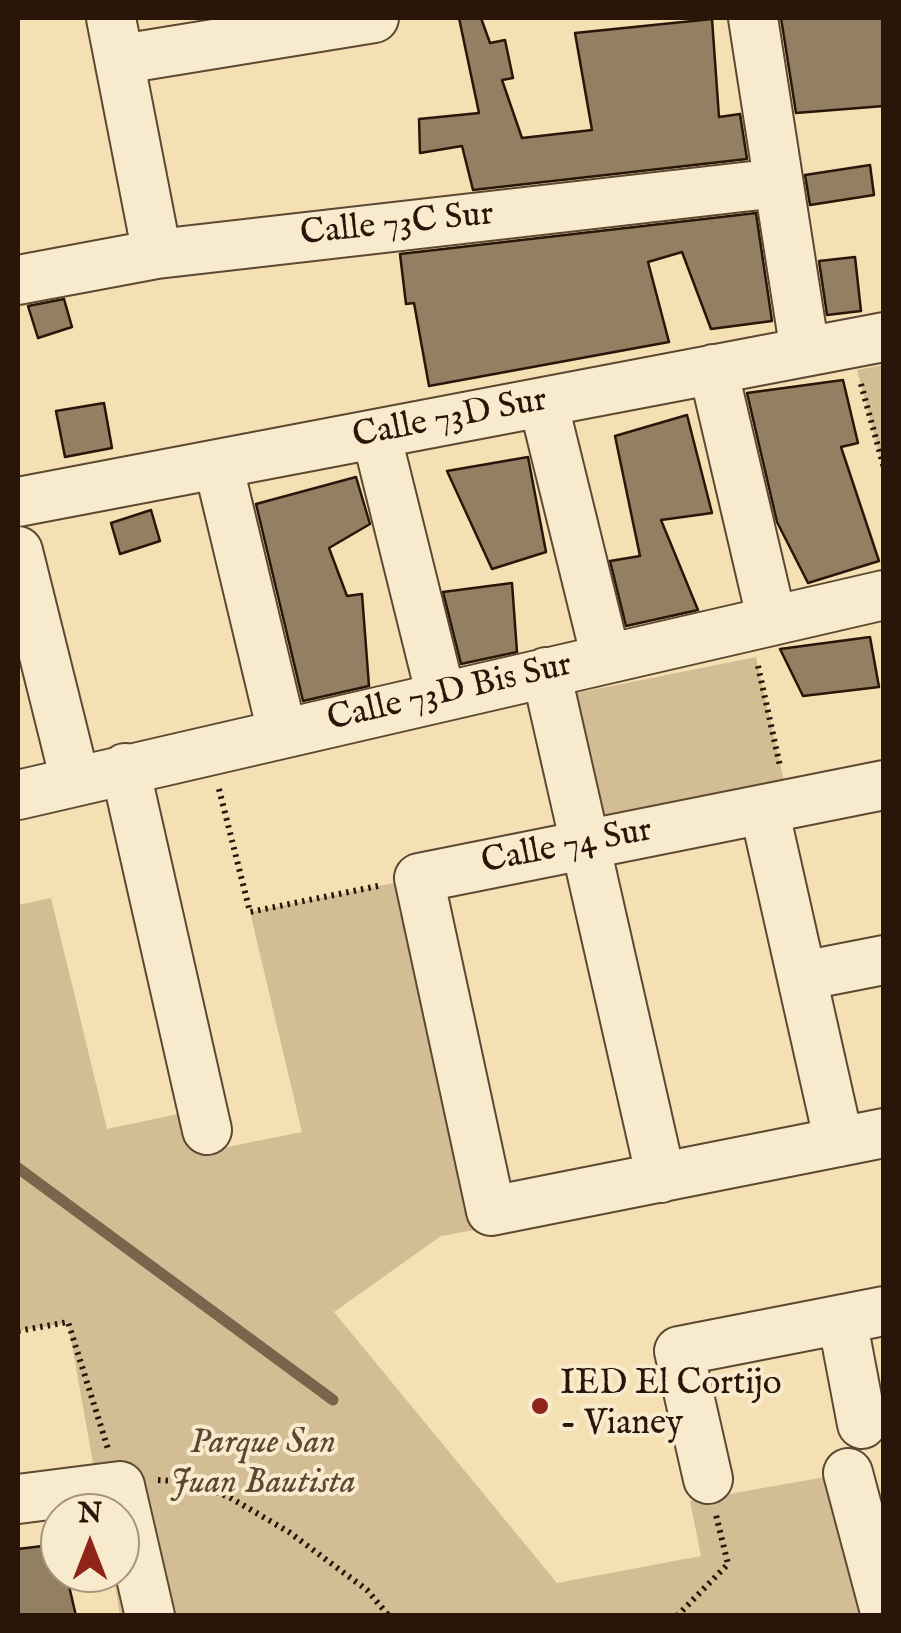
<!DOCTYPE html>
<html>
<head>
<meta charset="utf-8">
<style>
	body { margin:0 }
	#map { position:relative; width:901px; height:1633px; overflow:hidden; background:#f4e0b2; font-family:"IM FELL English",serif }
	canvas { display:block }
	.frame { position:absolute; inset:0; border:20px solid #2a1509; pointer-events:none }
	.north { position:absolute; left:40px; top:1493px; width:100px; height:100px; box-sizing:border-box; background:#f8ebcd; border:2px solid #a6957f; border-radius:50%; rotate:0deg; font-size:28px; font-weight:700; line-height:40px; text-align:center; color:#2a1509 }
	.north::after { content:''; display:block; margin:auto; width:35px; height:45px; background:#8f2418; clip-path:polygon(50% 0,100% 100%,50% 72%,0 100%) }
</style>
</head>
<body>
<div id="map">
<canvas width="901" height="1633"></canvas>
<div class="frame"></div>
<div class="north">N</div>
</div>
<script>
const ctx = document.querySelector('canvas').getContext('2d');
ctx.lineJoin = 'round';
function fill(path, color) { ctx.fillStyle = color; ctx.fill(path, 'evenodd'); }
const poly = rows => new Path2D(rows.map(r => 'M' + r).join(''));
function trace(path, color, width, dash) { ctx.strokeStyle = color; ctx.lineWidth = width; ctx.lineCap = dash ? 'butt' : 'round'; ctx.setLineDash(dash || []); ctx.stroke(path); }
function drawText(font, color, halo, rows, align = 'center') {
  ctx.font = font + ' "IM FELL English",serif'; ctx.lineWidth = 8; ctx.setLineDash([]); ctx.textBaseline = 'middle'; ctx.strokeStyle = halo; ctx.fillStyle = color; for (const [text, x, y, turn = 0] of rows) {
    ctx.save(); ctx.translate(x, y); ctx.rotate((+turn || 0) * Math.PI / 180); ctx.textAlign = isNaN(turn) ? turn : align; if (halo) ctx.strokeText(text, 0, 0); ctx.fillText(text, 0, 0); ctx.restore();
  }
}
fill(poly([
	[883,365,884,365,883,468,857,370],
	[756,657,786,790,598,827,572,694],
	[419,878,496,1226,441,1236,334,1312,557,1583,701,1556,690,1501,848,1473,883,1615,120,1615,113,1573,120,1573,102,1513,68,1323,18,1331,18,905,51,898,107,1129,192,1111,202,1152,302,1132,250,912]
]), '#d2bd95');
trace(poly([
	[18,1168,333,1400]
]), '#7a654c', 11);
const building = poly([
	[459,18,481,18,490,43,505,40,513,78,502,80,522,138,592,130,575,33,712,19,719,117,740,114,747,159,473,190,462,146,420,153,419,119,479,113,459,18],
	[781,18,884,18,884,106,796,113,781,18],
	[870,165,874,195,810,205,805,175,870,165],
	[756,213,772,321,711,329,682,252,648,262,669,342,429,386,414,303,406,304,400,254,756,213],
	[855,257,861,311,827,315,819,261,855,257],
	[64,299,72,327,38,338,28,306,64,299],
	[843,380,858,443,841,447,879,561,808,583,777,522,747,393,843,380],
	[104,403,112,448,65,457,56,411,104,403],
	[687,415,712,513,661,520,698,610,626,626,610,561,640,556,615,436,687,415],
	[528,457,546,552,492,569,447,471,528,457],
	[356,477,370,524,329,548,347,596,362,594,369,686,303,701,256,504,356,477],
	[151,510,160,541,120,554,111,523,151,510],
	[512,583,517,652,461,664,443,592,512,583],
	[870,637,879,687,803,696,780,649,870,637],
	[59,1544,60,1573,66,1573,76,1616,18,1616,18,1549,59,1544]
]);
fill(building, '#937f61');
trace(building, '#2a1509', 2.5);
const minor = poly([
	[111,18,157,254],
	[753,18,805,352],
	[122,59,374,18],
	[18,280,157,254,778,183],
	[713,369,772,621],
	[543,402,606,658],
	[376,434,441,696],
	[218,464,282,732],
	[18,502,884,337],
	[18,551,75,780],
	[546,672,661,1178],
	[125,768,207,1130],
	[884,785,419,878,491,1211,884,1133],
	[18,795,884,595],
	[764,809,839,1142],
	[802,976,884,960],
	[842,1319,862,1424],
	[848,1473,884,1608],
	[708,1479,679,1351,884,1311],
	[18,1499,120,1486,150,1616]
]);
trace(minor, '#5c4833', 52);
trace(poly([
	[861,384,884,468],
	[758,666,780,766],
	[219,789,250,912,378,886],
	[18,1331,68,1322,108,1449],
	[158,1480,190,1482,229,1497,289,1532,367,1590,389,1616],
	[677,1616,728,1564,716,1515]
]), '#2a1509', 6, [2.5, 5]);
trace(minor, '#f8ebcd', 48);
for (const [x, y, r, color] of [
	[540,1406,10,"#8f2418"]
]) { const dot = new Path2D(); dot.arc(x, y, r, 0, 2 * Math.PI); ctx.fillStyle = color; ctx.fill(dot); trace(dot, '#f8ebcd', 4); }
drawText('35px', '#2a1509', '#f8ebcd', [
	["Calle 73C Sur",397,226,-6],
	["Calle 73D Sur",450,420,-11],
	["Calle 73D Bis Sur",450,694,-13],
	["Calle 74 Sur",567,848,-11]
]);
drawText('35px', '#2a1509', '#f8ebcd', [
	["IED El Cortijo",560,1386],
	["- Vianey",560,1426]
], 'left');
drawText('italic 35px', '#5c4733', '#f8ebcd', [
	["Parque San",263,1445],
	["Juan Bautista",263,1485]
]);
</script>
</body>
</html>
